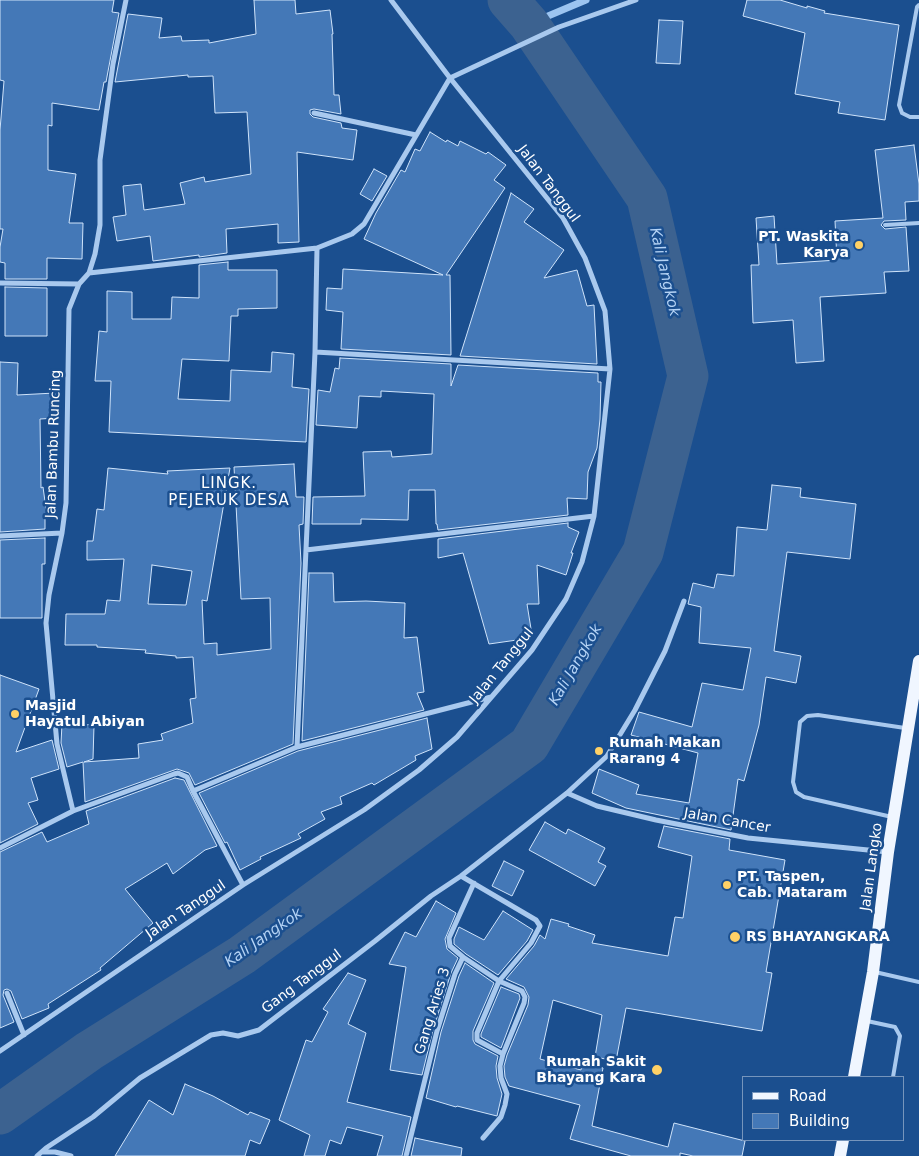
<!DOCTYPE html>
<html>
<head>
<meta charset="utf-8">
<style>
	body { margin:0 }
	#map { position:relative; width:919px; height:1156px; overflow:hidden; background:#1b4f8f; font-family:"DejaVu Sans",sans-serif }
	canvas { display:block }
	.legend { position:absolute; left:742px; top:1076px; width:162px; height:65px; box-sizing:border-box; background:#1b4f8f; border:1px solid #7695bc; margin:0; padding:6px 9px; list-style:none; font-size:15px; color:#fff }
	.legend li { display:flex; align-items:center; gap:10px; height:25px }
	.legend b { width:25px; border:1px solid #7695bc }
</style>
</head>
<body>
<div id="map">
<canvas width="919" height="1156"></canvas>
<ul class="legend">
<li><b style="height:6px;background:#f0f6ff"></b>Road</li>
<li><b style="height:14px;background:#4478b7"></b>Building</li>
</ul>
</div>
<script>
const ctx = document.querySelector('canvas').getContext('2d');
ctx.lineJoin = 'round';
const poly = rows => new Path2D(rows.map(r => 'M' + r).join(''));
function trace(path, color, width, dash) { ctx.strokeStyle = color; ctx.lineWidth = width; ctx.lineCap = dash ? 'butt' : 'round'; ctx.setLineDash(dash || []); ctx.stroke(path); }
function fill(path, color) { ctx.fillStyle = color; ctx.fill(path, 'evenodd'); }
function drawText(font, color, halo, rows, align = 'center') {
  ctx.font = font + ' "DejaVu Sans",sans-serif'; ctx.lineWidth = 5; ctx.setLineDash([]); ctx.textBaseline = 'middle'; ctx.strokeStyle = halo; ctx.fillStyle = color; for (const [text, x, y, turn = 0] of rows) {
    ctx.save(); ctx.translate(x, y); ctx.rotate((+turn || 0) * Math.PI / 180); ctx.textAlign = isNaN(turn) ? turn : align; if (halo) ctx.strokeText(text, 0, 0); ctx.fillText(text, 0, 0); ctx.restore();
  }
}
trace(poly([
	[529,24,586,0]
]), '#9cc4f0', 7);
trace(poly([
	[0,1114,89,1051,242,955,529,745,643,552,688,376,647,198,529,24,508,0]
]), '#3c6290', 41);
const building = poly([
	[0,0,114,0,112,12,119,13,106,82,104,82,99,110,52,103,52,126,48,125,48,170,76,174,69,223,83,223,82,259,47,258,47,279,5,279,5,263,0,262,0,247,3,229,0,229,0,130,4,81,0,80,0,0],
	[254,0,295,0,296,14,330,10,333,34,332,34,334,95,339,95,341,114,314,109,310,110,310,114,313,117,341,123,342,128,357,130,353,160,297,152,299,242,278,243,278,224,226,229,227,253,199,257,199,255,153,261,150,236,117,241,113,217,126,215,123,186,141,184,144,210,185,204,180,183,204,177,205,182,251,174,247,112,215,113,213,76,188,77,188,75,115,82,128,14,162,18,159,38,181,36,182,41,209,40,209,43,256,34,254,0],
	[747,0,780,0,807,8,807,6,825,11,824,13,899,25,885,120,838,113,840,102,795,94,805,33,743,16,747,0],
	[659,20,683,21,680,64,656,63,659,20],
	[430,132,446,142,447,140,458,146,460,141,486,154,488,152,506,165,494,180,505,188,446,275,450,275,451,355,341,349,343,312,326,310,327,288,342,289,343,269,443,275,364,239,376,213,401,170,405,172,415,149,420,151,430,132],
	[914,145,919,184,919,201,905,202,906,220,884,221,881,225,885,229,906,227,909,271,884,272,886,293,820,297,824,361,796,363,793,320,753,323,751,265,759,265,756,218,774,216,777,264,837,260,835,221,883,218,875,150,914,145],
	[374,169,387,176,372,201,360,194,374,169],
	[511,193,534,209,524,222,564,250,544,278,577,270,587,306,594,305,597,364,460,356,511,193],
	[228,262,228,270,277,270,277,308,238,309,238,316,231,316,229,361,182,359,178,399,230,401,231,370,271,372,272,352,294,354,292,387,309,389,306,442,109,432,111,381,95,381,99,331,107,332,107,291,132,292,132,319,171,319,172,297,199,298,199,265,228,262],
	[5,287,47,288,47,336,5,336,5,287],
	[340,358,451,364,451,386,458,365,598,373,598,382,601,382,600,419,597,448,588,472,587,499,567,498,568,515,438,530,437,524,436,524,435,490,409,490,408,520,361,519,361,524,312,524,313,497,365,496,363,452,391,451,392,457,432,454,434,394,381,391,381,397,359,396,357,428,316,425,318,390,330,392,335,368,339,369,340,358],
	[0,362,18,363,17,395,55,393,56,418,40,419,41,488,43,487,47,516,45,517,45,529,0,532,0,362],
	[294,464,296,497,304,497,303,524,299,525,301,563,293,744,195,785,189,773,177,769,85,802,83,762,67,767,61,743,62,724,94,725,93,759,84,762,139,758,138,744,163,740,161,734,193,723,190,699,196,698,193,657,176,658,176,656,145,653,146,650,97,647,97,645,65,645,66,614,105,614,107,600,120,601,124,559,87,560,87,541,93,541,97,509,104,510,108,468,168,474,167,471,230,468,207,601,202,600,204,644,217,643,217,655,271,649,270,598,241,599,234,467,294,464],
	[152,565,192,571,186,605,148,604,152,565],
	[772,485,801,488,800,497,856,504,850,559,787,552,774,651,801,656,796,683,766,677,759,725,744,781,738,779,731,830,626,808,592,793,599,769,639,785,636,794,689,803,698,753,631,735,639,712,692,727,702,683,743,690,751,648,699,643,701,607,688,604,693,583,714,588,717,574,734,576,737,527,767,530,772,485],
	[568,523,568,527,579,532,571,553,573,553,566,575,537,565,539,604,527,604,532,635,517,638,517,640,489,644,463,553,438,558,438,539,568,523],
	[45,538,45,564,42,564,42,618,0,618,0,540,45,538],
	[309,573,333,573,334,602,366,601,405,603,404,638,417,637,424,692,417,693,424,710,302,741,309,573],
	[0,675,39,689,16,752,52,740,59,769,31,778,38,800,28,803,38,824,0,843,0,675],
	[427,718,432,749,415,756,416,760,374,785,372,783,340,797,342,804,321,812,325,819,298,834,301,838,260,857,261,859,240,870,227,842,225,843,199,793,298,751,427,718],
	[175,778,184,780,217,846,205,850,173,874,167,863,125,889,153,923,100,968,101,970,48,1004,49,1008,22,1019,11,991,7,989,4,990,3,995,14,1022,0,1028,0,852,42,832,47,842,89,824,86,811,175,778],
	[545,822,566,834,568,829,605,848,598,862,606,866,595,886,529,850,545,822],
	[664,826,730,839,729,850,785,860,766,972,772,973,762,1031,626,1008,616,1061,595,1057,602,1015,553,1000,540,1059,581,1070,582,1063,603,1068,592,1126,668,1147,674,1123,745,1141,742,1156,693,1156,680,1153,680,1156,631,1156,570,1139,580,1105,509,1086,505,1077,504,1066,507,1055,528,1005,529,997,524,987,506,979,534,946,540,935,545,939,551,919,569,924,568,926,595,935,592,943,668,956,675,917,683,918,692,856,658,847,664,826],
	[504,861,524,871,512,896,492,886,504,861],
	[436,901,456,913,445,939,447,949,458,958,451,973,433,1030,422,1075,390,1070,406,967,389,964,405,932,416,937,436,901],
	[503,911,533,930,527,941,498,975,466,954,454,944,454,939,459,927,484,940,503,911],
	[465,963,494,983,473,1031,473,1040,475,1044,498,1056,496,1066,497,1078,502,1094,497,1116,457,1106,456,1107,426,1098,441,1032,459,976,465,963],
	[348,973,366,980,348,1024,366,1033,347,1102,411,1117,402,1156,377,1156,383,1136,347,1127,341,1144,330,1140,325,1156,304,1156,310,1135,279,1120,306,1040,312,1042,328,1012,323,1009,348,973],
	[501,987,519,994,520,998,501,1048,481,1037,481,1034,501,987],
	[185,1084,213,1096,248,1115,250,1112,270,1120,260,1144,250,1140,245,1156,115,1156,149,1100,173,1115,185,1084],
	[415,1138,462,1148,461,1156,411,1156,415,1138]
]);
fill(building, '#4478b7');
trace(building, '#cfe3fa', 1);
trace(poly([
	[919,5,917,7,899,105,902,113,910,117,919,117],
	[885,225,919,223],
	[892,817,804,797,796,792,793,782,800,722,807,716,818,715,905,728],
	[875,972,919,982],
	[867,1021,895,1027,900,1036,893,1077]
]), '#a9c9ee', 4);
trace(poly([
	[314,113,416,135],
	[89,273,317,248,352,234,364,224,450,78,559,27,636,0],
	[0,283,79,284],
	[315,352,610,369],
	[0,536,62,533],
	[306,550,594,516],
	[297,747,315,352,317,248],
	[193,791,243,885],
	[567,793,597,806,656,820,748,838,888,852],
	[73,811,174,774,178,773,187,777,193,791,297,747,491,697],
	[0,848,73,811,57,744,46,623,49,595,62,533,66,503,69,309,79,284,89,273,95,254,100,225,100,160,113,64,126,0],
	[461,876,536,920,540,926,531,943,499,981,522,991,525,997,524,1003,503,1054,500,1066,501,1078,507,1094,505,1105,501,1117,483,1138],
	[463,957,499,981,477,1033,477,1040,503,1054],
	[7,993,24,1035],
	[0,1051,243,885,364,810,419,770,457,737,532,650,566,599,582,562,594,516,610,369,605,311,585,258,563,218,450,78,391,0],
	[42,1152,55,1152,71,1156],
	[37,1156,46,1148,93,1117,140,1078,211,1035,223,1033,238,1036,259,1030,375,941,431,896,461,876,567,793,607,756,635,710,665,651,684,601],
	[406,1156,437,1031,455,974,463,957,450,946,449,938,474,883]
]), '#a9c9ee', 5);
trace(poly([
	[854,1077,873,972,888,852,919,661],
	[840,1156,843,1140]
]), '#f0f6ff', 12);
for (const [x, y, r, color] of [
	[859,245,5,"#ffd166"],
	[15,714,5,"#ffd166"],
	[599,751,5,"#ffd166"],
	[727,885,5,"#ffd166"],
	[735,937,6,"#ffd166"],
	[657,1070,6,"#ffd166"]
]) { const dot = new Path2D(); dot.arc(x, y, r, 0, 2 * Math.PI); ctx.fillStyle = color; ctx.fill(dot); trace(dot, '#1b4f8f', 2); }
drawText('14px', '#fff', '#1b4f8f', [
	["Jalan Tanggul",548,184,53],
	["Jalan Bambu Runcing",54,444,-88],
	["Jalan Tanggul",502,666,-51],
	["Jalan Cancer",727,821,10],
	["Jalan Langko",872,867,-82],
	["Jalan Tanggul",186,910,-34],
	["Gang Tanggul",302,982,-37],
	["Gang Aries 3",433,1011,-73]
]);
drawText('bold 14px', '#fff', '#1b4f8f', [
	["PT. Waskita",849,237,"right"],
	["Karya",849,253,"right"],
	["Masjid",25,706],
	["Hayatul Abiyan",25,722],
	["Rumah Makan",609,743],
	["Rarang 4",609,759],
	["PT. Taspen,",737,877],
	["Cab. Mataram",737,893],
	["RS BHAYANGKARA",746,937],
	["Rumah Sakit",646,1062,"right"],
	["Bhayang Kara",646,1078,"right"]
], 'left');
drawText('italic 15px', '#b5d3f5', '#1b4f8f', [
	["Kali Jangkok",664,272,77],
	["Kali Jangkok",576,665,-60],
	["Kali Jangkok",264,938,-35]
]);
ctx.letterSpacing = '1px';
drawText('15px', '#fff', '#1b4f8f', [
	["LINGK.",229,484],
	["PEJERUK DESA",229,501]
]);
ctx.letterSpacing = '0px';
</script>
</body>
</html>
